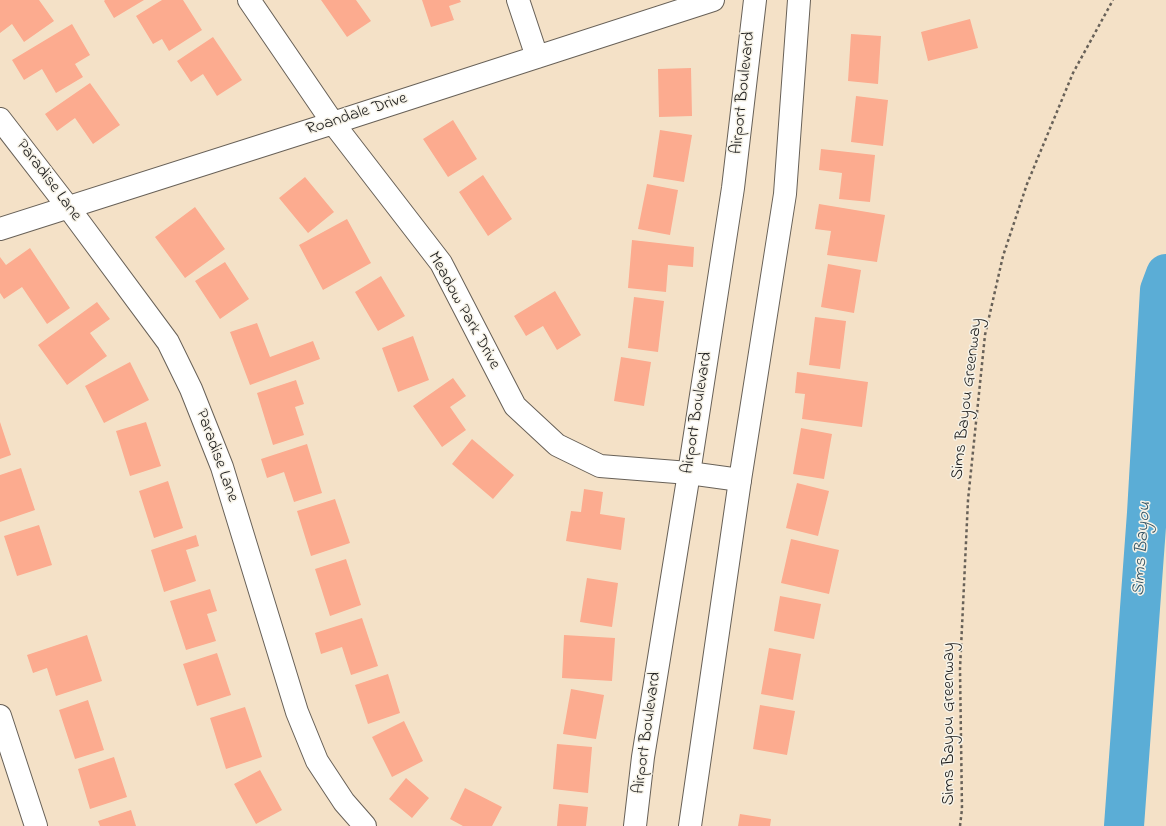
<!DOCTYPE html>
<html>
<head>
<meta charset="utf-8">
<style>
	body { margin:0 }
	canvas { display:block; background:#f4e1c7 }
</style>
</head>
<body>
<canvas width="1166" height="826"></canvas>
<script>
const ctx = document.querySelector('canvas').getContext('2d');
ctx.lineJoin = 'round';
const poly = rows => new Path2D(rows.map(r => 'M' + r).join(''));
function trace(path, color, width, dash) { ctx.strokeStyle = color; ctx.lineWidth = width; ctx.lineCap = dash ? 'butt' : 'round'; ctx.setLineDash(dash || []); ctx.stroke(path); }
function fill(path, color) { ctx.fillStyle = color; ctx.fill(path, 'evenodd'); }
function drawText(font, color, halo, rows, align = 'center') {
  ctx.font = font + ' "Indie Flower",sans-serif'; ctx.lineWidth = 3; ctx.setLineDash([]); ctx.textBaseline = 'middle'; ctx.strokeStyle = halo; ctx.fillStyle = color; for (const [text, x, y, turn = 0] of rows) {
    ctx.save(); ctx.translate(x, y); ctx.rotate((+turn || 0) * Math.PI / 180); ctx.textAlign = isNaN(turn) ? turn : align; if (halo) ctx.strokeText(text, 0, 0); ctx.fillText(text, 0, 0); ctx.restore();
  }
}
trace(poly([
	[1124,826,1147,513,1160,290,1166,274]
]), '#5badd6', 40);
fill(poly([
	[0,0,39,0,54,21,24,42,12,24,0,33],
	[105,0,144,0,114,18,104,1],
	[162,0,183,0,202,30,169,51,162,39,153,44,136,16],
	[321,0,356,0,371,21,347,37],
	[422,0,460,0,461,2,449,6,454,20,431,27],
	[970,19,978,48,928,61,921,32],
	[72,24,90,55,75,64,83,77,56,93,42,69,24,80,12,60],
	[851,34,881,36,878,84,848,81],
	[213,37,242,80,217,96,203,74,191,82,177,61],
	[691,68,692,116,659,117,658,69],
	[90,83,120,125,93,144,75,118,57,131,45,114],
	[856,96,888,100,883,146,851,142],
	[453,120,477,159,448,177,423,139],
	[660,130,692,135,684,182,653,177],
	[821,149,875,155,870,202,839,199,842,173,819,170],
	[483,175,512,219,488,236,459,192],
	[305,177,334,212,308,233,279,198],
	[647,184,678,190,670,235,638,229],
	[819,204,885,215,877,262,827,255,831,231,815,229],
	[195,207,225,249,185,278,155,237],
	[347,219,371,263,323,290,299,245],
	[632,240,694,247,693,267,668,265,666,292,628,288],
	[30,248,70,308,47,324,22,287,4,299,0,293,0,257,6,265],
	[225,262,249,299,220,319,195,281],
	[828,264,861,270,854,313,821,307],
	[381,276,405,316,378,331,355,292],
	[555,291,581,335,557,350,543,326,526,336,514,316],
	[634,297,664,301,658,352,628,348],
	[97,302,110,319,90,333,107,356,67,385,38,345],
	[815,317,846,321,840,369,809,365],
	[257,323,270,357,313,341,320,359,250,385,230,332],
	[413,336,429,380,398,392,382,348],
	[621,357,651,362,644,406,614,401],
	[130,362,149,400,104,423,85,386],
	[797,372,868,382,862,427,802,419,805,394,795,393],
	[453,378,466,396,450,407,466,430,442,447,413,406],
	[296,380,304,404,295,407,304,435,273,445,257,393],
	[0,422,11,455,0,459],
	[146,422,161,466,130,476,116,431],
	[801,428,832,434,824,479,793,474],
	[472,439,514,475,493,499,452,464],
	[307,444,322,493,294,502,284,472,267,478,261,459],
	[21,468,35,510,0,522,0,475],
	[168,481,183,528,154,538,139,491],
	[797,483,829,491,818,536,786,528],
	[584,489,603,492,600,514,625,518,621,550,566,541,571,511,581,512],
	[335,499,350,543,311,556,297,511],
	[39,525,52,565,17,576,4,536],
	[196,535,199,546,186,550,196,581,164,592,151,550],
	[791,539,839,550,829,594,781,583],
	[346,559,361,605,330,616,315,569],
	[587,578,618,583,612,627,580,622],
	[210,589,217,611,207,614,216,641,186,650,170,601],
	[780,596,821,604,814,639,774,631],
	[362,618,378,666,351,675,342,647,321,654,315,633],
	[87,635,102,681,56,696,47,668,33,673,27,655],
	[564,635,615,638,612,681,562,678],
	[769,648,801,654,793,700,761,694],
	[217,653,231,695,197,706,183,664],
	[388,674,400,713,368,724,355,685],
	[571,689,604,695,596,739,563,734],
	[88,700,104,750,75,759,59,710],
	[760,705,795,711,787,755,753,749],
	[245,707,262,757,226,769,210,718],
	[404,721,423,761,392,777,372,737],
	[557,744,592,747,588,793,553,789],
	[114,757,127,797,90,809,78,769],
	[260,770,282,810,256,824,234,784],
	[406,778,429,798,412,818,389,799],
	[465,788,502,807,492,826,463,826,450,819],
	[559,804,588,807,586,826,557,826],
	[131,810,136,826,100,826,98,821],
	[740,814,771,819,770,826,738,826]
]), '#fcab8f');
const minor = poly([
	[249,0,333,123,441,263,515,406,557,445,600,466,689,473,740,480],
	[518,0,537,57],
	[0,119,68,207,168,342,191,389,222,467,297,712,317,761,344,802,365,826],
	[0,229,333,123,713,0],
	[0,716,36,826]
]);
const major = poly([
	[635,826,643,757,689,473,733,188,755,0],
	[690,826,740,480,785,194,799,0]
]);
trace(minor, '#686158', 24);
trace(major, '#686158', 24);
trace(poly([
	[960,826,962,809,960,669,968,500,985,335,1003,256,1027,184,1073,73,1113,0]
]), '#686158', 2.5, [3, 3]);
trace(minor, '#fff', 22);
trace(major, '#fff', 22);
drawText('17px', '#1c1c1c', '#f7f3e8', [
	["Airport Boulevard",744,93,-84],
	["Roandale Drive",357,115,-18],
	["Paradise Lane",48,181,53],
	["Meadow Park Drive",463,311,61],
	["Sims Bayou Greenway",968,399,-83],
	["Airport Boulevard",698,413,-81],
	["Paradise Lane",216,456,70],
	["Sims Bayou Greenway",950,724,-90],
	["Airport Boulevard",648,733,-82]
]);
drawText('italic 18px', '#355666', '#f7f3e8', [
	["Sims Bayou",1143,549,-86]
]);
</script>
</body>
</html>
